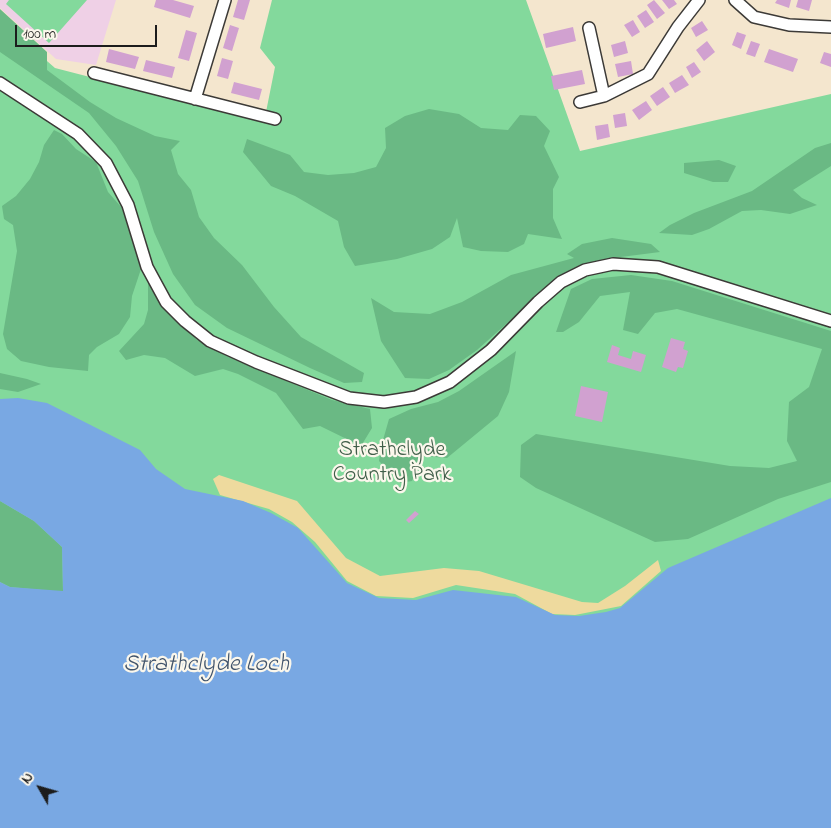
<!DOCTYPE html>
<html>
<head>
<meta charset="utf-8">
<style>
	body { margin:0 }
	#map { position:relative; width:831px; height:828px; overflow:hidden; background:#f4e6ce; font-family:"Indie Flower",sans-serif }
	canvas { display:block }
	.north { position:absolute; left:15px; top:763px; width:50px; height:50px; -webkit-text-stroke:4px #fbf7ec; paint-order:stroke; rotate:308deg; font-size:14px; font-weight:700; line-height:20px; text-align:center; color:#1c1c1c }
	.north::after { content:''; display:block; margin:auto; width:18px; height:22px; background:#1c1c1c; clip-path:polygon(50% 0,100% 100%,50% 72%,0 100%) }
	.scale { position:absolute; left:15px; top:25px; width:142px; height:22px; box-sizing:border-box; border:2px solid #1c1c1c; border-top:0; padding-left:6px; font-size:15px; line-height:18px; white-space:nowrap; color:#1c1c1c; -webkit-text-stroke:4px #fbf7ec; paint-order:stroke }
</style>
</head>
<body>
<div id="map">
<canvas width="831" height="828"></canvas>
<div class="north">N</div>
<div class="scale">100 m</div>
</div>
<script>
const ctx = document.querySelector('canvas').getContext('2d');
ctx.lineJoin = 'round';
function fill(path, color) { ctx.fillStyle = color; ctx.fill(path, 'evenodd'); }
const poly = rows => new Path2D(rows.map(r => 'M' + r).join(''));
function trace(path, color, width, dash) { ctx.strokeStyle = color; ctx.lineWidth = width; ctx.lineCap = dash ? 'butt' : 'round'; ctx.setLineDash(dash || []); ctx.stroke(path); }
function drawText(font, color, halo, rows, align = 'center') {
  ctx.font = font + ' "Indie Flower",sans-serif'; ctx.lineWidth = 4.5; ctx.setLineDash([]); ctx.textBaseline = 'middle'; ctx.strokeStyle = halo; ctx.fillStyle = color; for (const [text, x, y, turn = 0] of rows) {
    ctx.save(); ctx.translate(x, y); ctx.rotate((+turn || 0) * Math.PI / 180); ctx.textAlign = isNaN(turn) ? turn : align; if (halo) ctx.strokeText(text, 0, 0); ctx.fillText(text, 0, 0); ctx.restore();
  }
}
fill(poly([
	[0,0,116,0,96,65,56,59,0,8]
]), '#efd0e6');
fill(poly([
	[9,0,87,0,49,43,6,4],
	[272,0,526,0,580,151,831,94,831,828,0,828,0,20,55,68,264,122,275,67,260,48]
]), '#83d99c');
fill(poly([
	[0,9,47,52,47,70,90,102,116,118,155,136,180,141,171,150,178,174,191,190,199,217,214,238,242,265,274,307,301,337,364,373,362,382,344,383,310,368,227,328,195,305,173,274,154,232,138,181,116,146,89,113,0,52],
	[429,109,459,114,481,128,508,130,520,115,536,116,550,131,544,146,559,177,553,189,553,218,562,239,528,234,524,244,508,252,481,251,463,247,457,218,450,237,432,249,397,259,355,266,344,247,338,221,295,196,271,186,243,152,247,139,290,155,304,172,328,175,354,173,376,167,386,148,385,128,405,116],
	[54,130,62,134,76,149,96,162,108,192,122,208,141,269,132,296,130,317,119,334,97,347,89,355,88,371,49,367,21,361,7,349,3,334,17,251,13,225,4,219,2,206,16,196,30,179,39,162,44,145],
	[831,143,831,166,793,190,802,198,817,205,790,214,761,210,742,211,709,229,692,235,659,233,670,225,694,213,752,191,815,148],
	[719,160,736,166,728,182,713,182,684,173,684,163],
	[612,238,651,244,660,252,605,259,570,272,551,284,477,350,449,370,429,379,405,378,381,341,371,298,394,312,430,314,462,302,511,275,574,258,567,254,582,244],
	[631,275,672,281,831,331,831,482,778,499,688,539,655,542,536,488,520,477,521,445,536,434,730,466,769,468,797,461,787,441,789,402,809,387,822,349,677,309,655,313,638,334,623,330,630,292,600,296,579,322,563,332,556,332,571,289,592,279],
	[148,281,160,301,176,321,197,340,228,357,332,400,370,409,372,428,361,446,320,426,303,429,276,393,238,374,223,369,195,376,165,358,144,355,126,360,119,351,144,324,148,310],
	[516,351,509,392,498,416,447,458,424,456,412,481,400,483,379,461,381,447,389,419,411,409,438,402,459,391],
	[0,373,27,379,41,384,18,392,0,389],
	[0,501,34,521,62,547,63,592,10,587,0,582]
]), '#6ab984');
fill(poly([
	[219,475,297,501,346,558,380,576,444,568,479,571,582,602,598,603,625,586,658,560,661,571,621,606,575,615,552,614,515,594,456,585,413,598,376,596,347,581,315,542,292,522,269,509,220,495,213,479]
]), '#eeda9e');
fill(poly([
	[18,398,47,403,140,450,156,469,185,489,243,501,271,513,298,528,347,583,379,598,416,600,453,590,516,597,555,615,579,616,606,612,620,608,668,568,831,498,831,828,0,828,0,582,10,587,63,591,62,547,34,521,0,501,0,399]
]), '#79a8e3');
fill(poly([
	[156,0,173,0,194,6,190,18,154,7],
	[238,0,250,0,244,20,233,17],
	[654,0,665,13,657,19,647,5],
	[662,0,674,0,677,4,669,9],
	[777,0,791,0,789,8,775,3],
	[798,0,812,0,809,11,796,7],
	[646,10,654,22,645,28,637,16],
	[633,20,640,32,632,37,624,25],
	[702,21,708,30,696,37,691,28],
	[230,25,239,28,232,51,223,48],
	[573,27,576,41,546,48,543,34],
	[186,30,197,33,189,61,178,58],
	[737,32,746,35,741,49,732,45],
	[625,41,628,53,614,57,611,45],
	[707,41,715,52,704,61,696,50],
	[751,41,760,44,755,57,746,54],
	[109,49,139,57,135,69,106,62],
	[769,49,798,59,793,72,764,62],
	[824,52,831,54,831,67,820,63],
	[222,58,233,61,228,79,217,76],
	[146,60,175,67,172,78,143,71],
	[631,61,633,74,618,77,615,64],
	[694,62,701,72,692,78,686,67],
	[582,70,585,84,554,90,551,76],
	[682,75,689,85,675,93,669,83],
	[234,82,262,89,259,100,231,93],
	[663,87,670,97,657,106,650,96],
	[646,101,652,110,639,120,632,110],
	[625,113,627,126,615,128,613,115],
	[608,124,610,137,597,140,595,126],
	[671,338,685,342,683,349,688,351,683,368,678,367,676,372,662,367],
	[612,345,620,348,618,355,631,359,633,351,646,355,641,372,607,362],
	[581,386,608,392,602,422,575,416],
	[415,511,419,514,409,523,406,520]
]), '#d1a1d0');
const street = poly([
	[735,0,754,17,789,25,831,27],
	[589,28,604,96],
	[94,73,275,119],
	[0,83,78,134,106,163,128,205,147,267,166,302,185,321,210,341,256,362,349,398,384,402,416,397,450,382,491,350,538,302,561,282,585,270,613,264,658,267,831,321],
	[195,99,225,0],
	[580,102,604,96,648,74,678,27,699,0]
]);
trace(street, '#3c3a37', 14);
trace(street, '#fff', 11);
drawText('22px', '#405e49', '#fbf7ec', [
	["Strathclyde",392,451],
	["Country Park",392,476]
]);
drawText('italic 24px', '#41546c', '#fbf7ec', [
	["Strathclyde Loch",206,666]
]);
</script>
</body>
</html>
